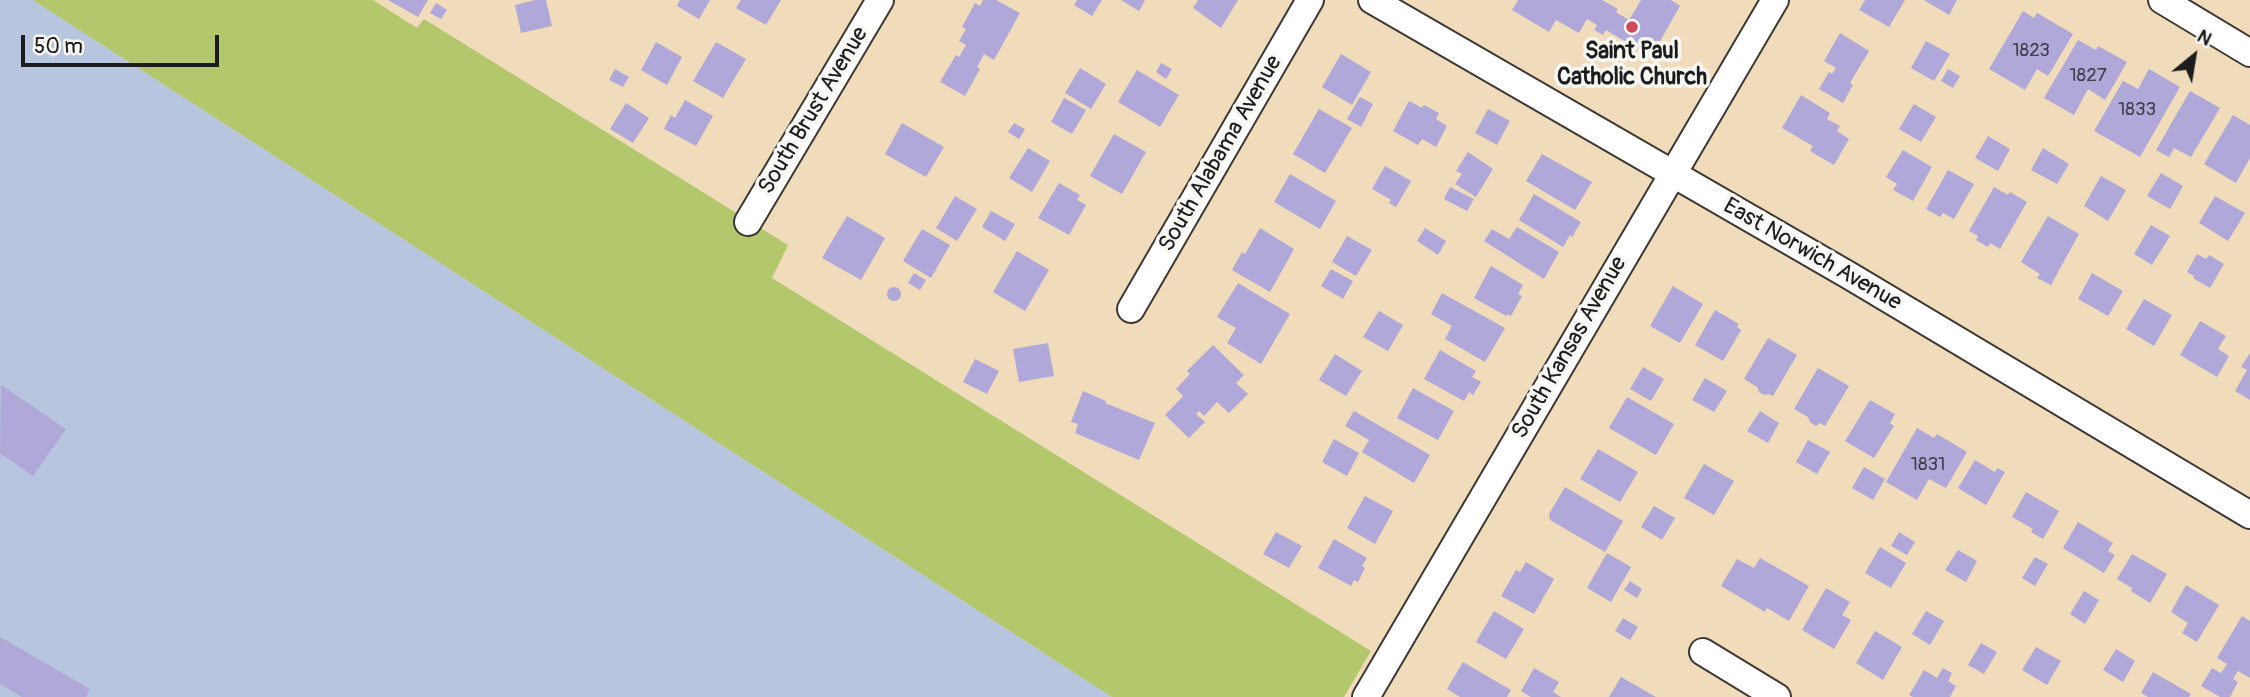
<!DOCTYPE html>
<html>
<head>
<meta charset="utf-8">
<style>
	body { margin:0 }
	#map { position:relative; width:2250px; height:697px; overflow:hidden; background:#f0dcbb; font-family:Pangolin,sans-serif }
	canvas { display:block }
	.north { position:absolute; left:2159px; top:21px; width:70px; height:70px; -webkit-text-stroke:5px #f6f6f2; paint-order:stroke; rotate:30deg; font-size:19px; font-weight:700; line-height:28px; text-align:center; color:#1c1c1c }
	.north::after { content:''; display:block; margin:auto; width:24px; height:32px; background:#1c1c1c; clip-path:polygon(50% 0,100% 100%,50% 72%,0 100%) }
	.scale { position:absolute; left:21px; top:35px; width:198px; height:32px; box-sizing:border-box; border:4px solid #1c1c1c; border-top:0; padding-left:9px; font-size:21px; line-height:24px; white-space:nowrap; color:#1c1c1c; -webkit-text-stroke:5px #f6f6f2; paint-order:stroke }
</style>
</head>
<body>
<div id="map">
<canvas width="2250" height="697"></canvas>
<div class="north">N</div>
<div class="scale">50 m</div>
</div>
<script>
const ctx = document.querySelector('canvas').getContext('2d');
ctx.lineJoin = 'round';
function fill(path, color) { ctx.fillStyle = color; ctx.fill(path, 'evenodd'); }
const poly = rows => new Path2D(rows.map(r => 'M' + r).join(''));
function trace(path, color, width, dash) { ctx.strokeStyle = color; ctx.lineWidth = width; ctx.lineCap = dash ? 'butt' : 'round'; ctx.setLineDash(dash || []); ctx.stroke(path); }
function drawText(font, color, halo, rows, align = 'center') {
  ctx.font = font + ' Pangolin,sans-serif'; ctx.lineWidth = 7; ctx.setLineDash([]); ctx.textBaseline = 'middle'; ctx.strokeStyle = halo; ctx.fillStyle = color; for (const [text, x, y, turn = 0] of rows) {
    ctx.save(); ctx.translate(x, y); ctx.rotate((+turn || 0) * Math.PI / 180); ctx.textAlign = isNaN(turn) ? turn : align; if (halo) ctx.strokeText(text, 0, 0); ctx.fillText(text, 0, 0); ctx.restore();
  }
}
fill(poly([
	[0,0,33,0,1112,697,0,697]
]), '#b7c5de');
fill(poly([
	[33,0,373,0,417,28,424,19,788,245,772,278,1371,651,1344,697,1112,697]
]), '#b3c86c');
fill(poly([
	[388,0,428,0,418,17],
	[535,0,546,0,552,26,521,33,515,5],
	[680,0,710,0,699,19,677,6],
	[741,0,781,0,766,25,736,8],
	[983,0,996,0,1020,13,994,60,984,54,977,67,980,69,965,96,940,82,956,55,959,57,966,45,959,41,966,29,962,27,975,3,980,6],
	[1077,0,1102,0,1092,16,1074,5],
	[1121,0,1145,0,1139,11],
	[1198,0,1238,0,1221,28,1193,8],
	[1518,0,1602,0,1618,9,1616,12,1629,20,1641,0,1671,0,1680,6,1651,57,1606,30,1603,35,1594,30,1597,25,1587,19,1579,33,1556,20,1549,32,1512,10],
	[1865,0,1905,0,1889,27,1859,10],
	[1924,0,1957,0,1949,15],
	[436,3,447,10,441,19,430,13],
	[2023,11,2034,18,2037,13,2073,34,2048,76,2037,69,2025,90,1989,69],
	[1840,33,1869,51,1850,83,1853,85,1843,103,1819,89,1829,72,1832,74,1836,68,1824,61],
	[2078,40,2096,50,2098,46,2127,62,2105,100,2088,89,2074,115,2044,98],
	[1926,41,1950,54,1934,81,1911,68],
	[656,42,682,57,667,85,641,70],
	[716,42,746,59,723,98,693,81],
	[1341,54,1371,72,1352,105,1322,87],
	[1161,63,1172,69,1166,79,1156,72],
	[1080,68,1106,84,1091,109,1065,93],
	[615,69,629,77,623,87,609,80],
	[1948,69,1960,76,1953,88,1941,81],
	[2149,69,2180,87,2140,157,2094,131,2123,81,2138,89],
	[1137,70,1179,95,1160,127,1118,102],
	[2190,91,2220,108,2191,157,2174,148,2169,157,2156,150],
	[1801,95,1830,113,1827,119,1840,126,1837,131,1849,139,1834,165,1810,151,1813,146,1782,128],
	[1360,97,1373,104,1361,127,1347,119],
	[1064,98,1086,110,1072,134,1051,122],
	[685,100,713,116,696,146,664,129,671,115,675,118],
	[1409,101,1422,108,1424,105,1439,113,1436,119,1447,126,1436,147,1422,139,1418,145,1393,131],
	[626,103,649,118,633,143,610,129],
	[1914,104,1936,117,1921,142,1899,129],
	[1319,109,1352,128,1325,173,1293,154],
	[1488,109,1510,121,1497,145,1475,133],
	[2233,115,2250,125,2250,158,2236,183,2204,164],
	[902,123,944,147,926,177,885,154],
	[1014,123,1025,129,1019,139,1008,132],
	[1114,134,1146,152,1122,194,1090,176],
	[1988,136,2010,149,1998,171,1975,158],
	[1028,148,1050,161,1032,192,1009,178],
	[2043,148,2069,164,2057,184,2031,170],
	[1903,150,1932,167,1913,201,1893,190,1897,184,1886,177],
	[1468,152,1493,169,1476,197,1455,184,1462,174,1456,171],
	[1542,154,1592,182,1575,210,1526,181],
	[1385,166,1411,181,1396,207,1389,203,1391,200,1372,189],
	[1948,170,1974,184,1954,219,1943,213,1940,217,1926,209],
	[2161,173,2183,186,2170,209,2147,196],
	[1290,174,1336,201,1320,229,1274,202],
	[2101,176,2126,190,2108,221,2084,206],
	[1059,183,1080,195,1077,200,1086,205,1069,235,1038,218],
	[1450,187,1474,199,1467,211,1444,199],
	[1994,187,2008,195,2010,192,2027,202,2000,249,1990,243,1988,247,1976,240,1978,236,1969,231],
	[1534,194,1581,222,1572,237,1570,235,1563,247,1519,220],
	[955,196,977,209,957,241,936,228],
	[2215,196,2245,213,2228,241,2199,223],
	[991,211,1015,224,1005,241,982,227],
	[847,216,885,238,861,280,822,258],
	[2048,216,2079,234,2051,285,2037,278,2040,274,2021,262],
	[2151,225,2170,236,2152,265,2134,254],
	[1517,227,1559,252,1544,279,1484,241,1492,229,1509,239],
	[1260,228,1294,249,1270,292,1232,270,1242,252,1245,254],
	[1425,228,1446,241,1438,255,1417,241],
	[922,229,950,245,931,278,903,261],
	[1347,236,1372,250,1356,276,1332,262],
	[1017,251,1049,270,1025,311,993,292],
	[2197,254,2206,259,2209,255,2224,264,2210,288,2193,278,2194,276,2187,272],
	[1491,266,1523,285,1518,294,1522,296,1511,316,1507,314,1506,316,1474,298],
	[1331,269,1353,281,1343,299,1321,286],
	[914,273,926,280,920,290,908,283],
	[2092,273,2123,291,2108,316,2078,299],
	[1238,283,1290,314,1261,364,1227,343,1236,328,1217,317],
	[1673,286,1703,304,1680,343,1650,326],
	'887 294a7 7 0 1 1 14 0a7 7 0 1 1-14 0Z',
	[1442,293,1505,328,1485,362,1445,339,1452,326,1431,314],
	[2144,299,2172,315,2154,346,2126,329],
	[1715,310,1739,324,1737,327,1741,330,1723,361,1695,345],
	[1379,311,1403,325,1388,351,1363,337],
	[2200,321,2226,336,2218,349,2229,356,2217,377,2180,355],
	[1768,338,1797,355,1773,396,1769,394,1764,395,1759,392,1757,387,1744,379],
	[1048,343,1054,376,1019,382,1013,349],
	[1213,345,1244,375,1236,383,1248,394,1229,413,1217,402,1204,416,1199,411,1196,414,1205,422,1189,438,1165,415,1183,396,1176,389,1190,374,1187,371],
	[1440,350,1476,371,1472,377,1481,382,1473,395,1469,392,1464,401,1424,379],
	[2250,353,2250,400,2235,391,2247,370,2241,367],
	[1335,354,1362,371,1346,396,1319,380],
	[975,359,999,371,987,394,963,382],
	[1643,367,1664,379,1651,401,1630,389],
	[1818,368,1849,386,1825,426,1820,423,1816,426,1810,422,1808,417,1794,409],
	[1705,378,1727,391,1714,412,1692,400],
	[1,385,66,429,33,476,0,453],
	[1413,388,1454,411,1438,440,1397,418],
	[1083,391,1106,401,1105,403,1155,423,1139,460,1075,433,1078,424,1071,422],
	[1627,397,1674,424,1656,455,1609,428],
	[1870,400,1895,414,1890,423,1894,426,1874,458,1845,441],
	[1354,411,1430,455,1414,483,1362,452,1369,440,1345,426],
	[1760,411,1779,423,1768,443,1747,431],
	[1917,428,1934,438,1937,434,1967,452,1946,488,1929,479,1917,500,1886,482],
	[1334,439,1359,453,1347,476,1322,462],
	[1808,440,1830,452,1817,474,1796,462],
	[1598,449,1638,472,1620,502,1580,479],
	[1975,460,1995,472,1997,468,2005,472,1986,505,1958,488],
	[1704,464,1734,481,1714,515,1684,498],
	[1864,467,1885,479,1873,500,1852,488],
	[1565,487,1623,521,1605,552,1550,520,1549,514],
	[2026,492,2059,511,2043,539,2031,532,2033,529,2012,517],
	[1365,496,1393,511,1375,544,1347,528],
	[1654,506,1675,518,1662,540,1641,527],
	[2078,522,2113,543,2108,551,2115,555,2104,573,2063,548],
	[1276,532,1302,546,1289,568,1263,554],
	[1899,532,1915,542,1907,555,1891,546],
	[1334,539,1367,558,1362,566,1365,568,1358,582,1354,580,1351,586,1318,568],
	[1880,547,1906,563,1891,588,1865,573],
	[1958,550,1977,561,1966,582,1945,570],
	[1607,553,1631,567,1611,602,1587,588],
	[2132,554,2167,574,2150,603,2131,591,2132,588,2117,579],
	[2035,557,2048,564,2035,586,2022,578],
	[1760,558,1809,586,1789,621,1767,608,1765,612,1721,586,1737,559,1754,568],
	[1526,562,1554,579,1534,614,1501,596,1516,570,1520,572],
	[1630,581,1642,589,1637,598,1624,590],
	[2186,585,2219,605,2197,642,2182,633,2188,623,2171,612],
	[1826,588,1850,602,1842,615,1851,620,1834,649,1802,630],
	[2084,591,2099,600,2085,624,2070,614],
	[1494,611,1524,629,1506,659,1476,642],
	[1926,611,1944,621,1930,645,1912,634],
	[2242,616,2250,621,2250,678,2238,671,2233,679,2238,682,2230,697,2220,697,2201,686,2212,668,2221,673,2227,664,2217,658],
	[1623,618,1638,627,1630,640,1615,631],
	[1875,631,1902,647,1883,680,1856,663],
	[0,637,90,689,86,697,22,697,0,684],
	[1981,643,1997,652,1984,674,1968,665],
	[2036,647,2061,661,2047,685,2022,670],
	[2116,649,2135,661,2123,682,2103,670],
	[1463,662,1511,690,1507,697,1460,697,1447,689],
	[1534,668,1559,682,1553,692,1561,697,1531,697,1521,691],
	[1943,668,1952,673,1948,681,1956,686,1950,697,1913,697,1909,695,1924,670,1937,678],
	[2153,672,2191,694,2189,697,2148,697,2141,693],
	[1621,677,1656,697,1609,697]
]), '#b0a8d8');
const minor = poly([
	[1372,0,1850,276,2250,515],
	[2162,0,2250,53],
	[748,222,880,0],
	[1131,309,1310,0],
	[1703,652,1777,697],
	[1366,697,1775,0]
]);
trace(minor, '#3c3934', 30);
trace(minor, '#fff', 26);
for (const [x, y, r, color] of [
	[1632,27,7,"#d1495b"]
]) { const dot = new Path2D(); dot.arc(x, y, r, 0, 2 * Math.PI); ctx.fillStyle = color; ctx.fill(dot); trace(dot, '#f6f6f2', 2.5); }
drawText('19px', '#413f4b', null, [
	["1823",2031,51],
	["1827",2088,76],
	["1833",2137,110],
	["1831",1928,465]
]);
drawText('bold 23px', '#1c1c1c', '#f6f6f2', [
	["Saint Paul",1632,52],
	["Catholic Church",1632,78]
]);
drawText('23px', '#1c1c1c', '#f6f6f2', [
	["South Brust Avenue",814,111,-59],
	["South Alabama Avenue",1221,154,-60],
	["East Norwich Avenue",1812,255,30],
	["South Kansas Avenue",1570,348,-60]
]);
</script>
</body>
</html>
